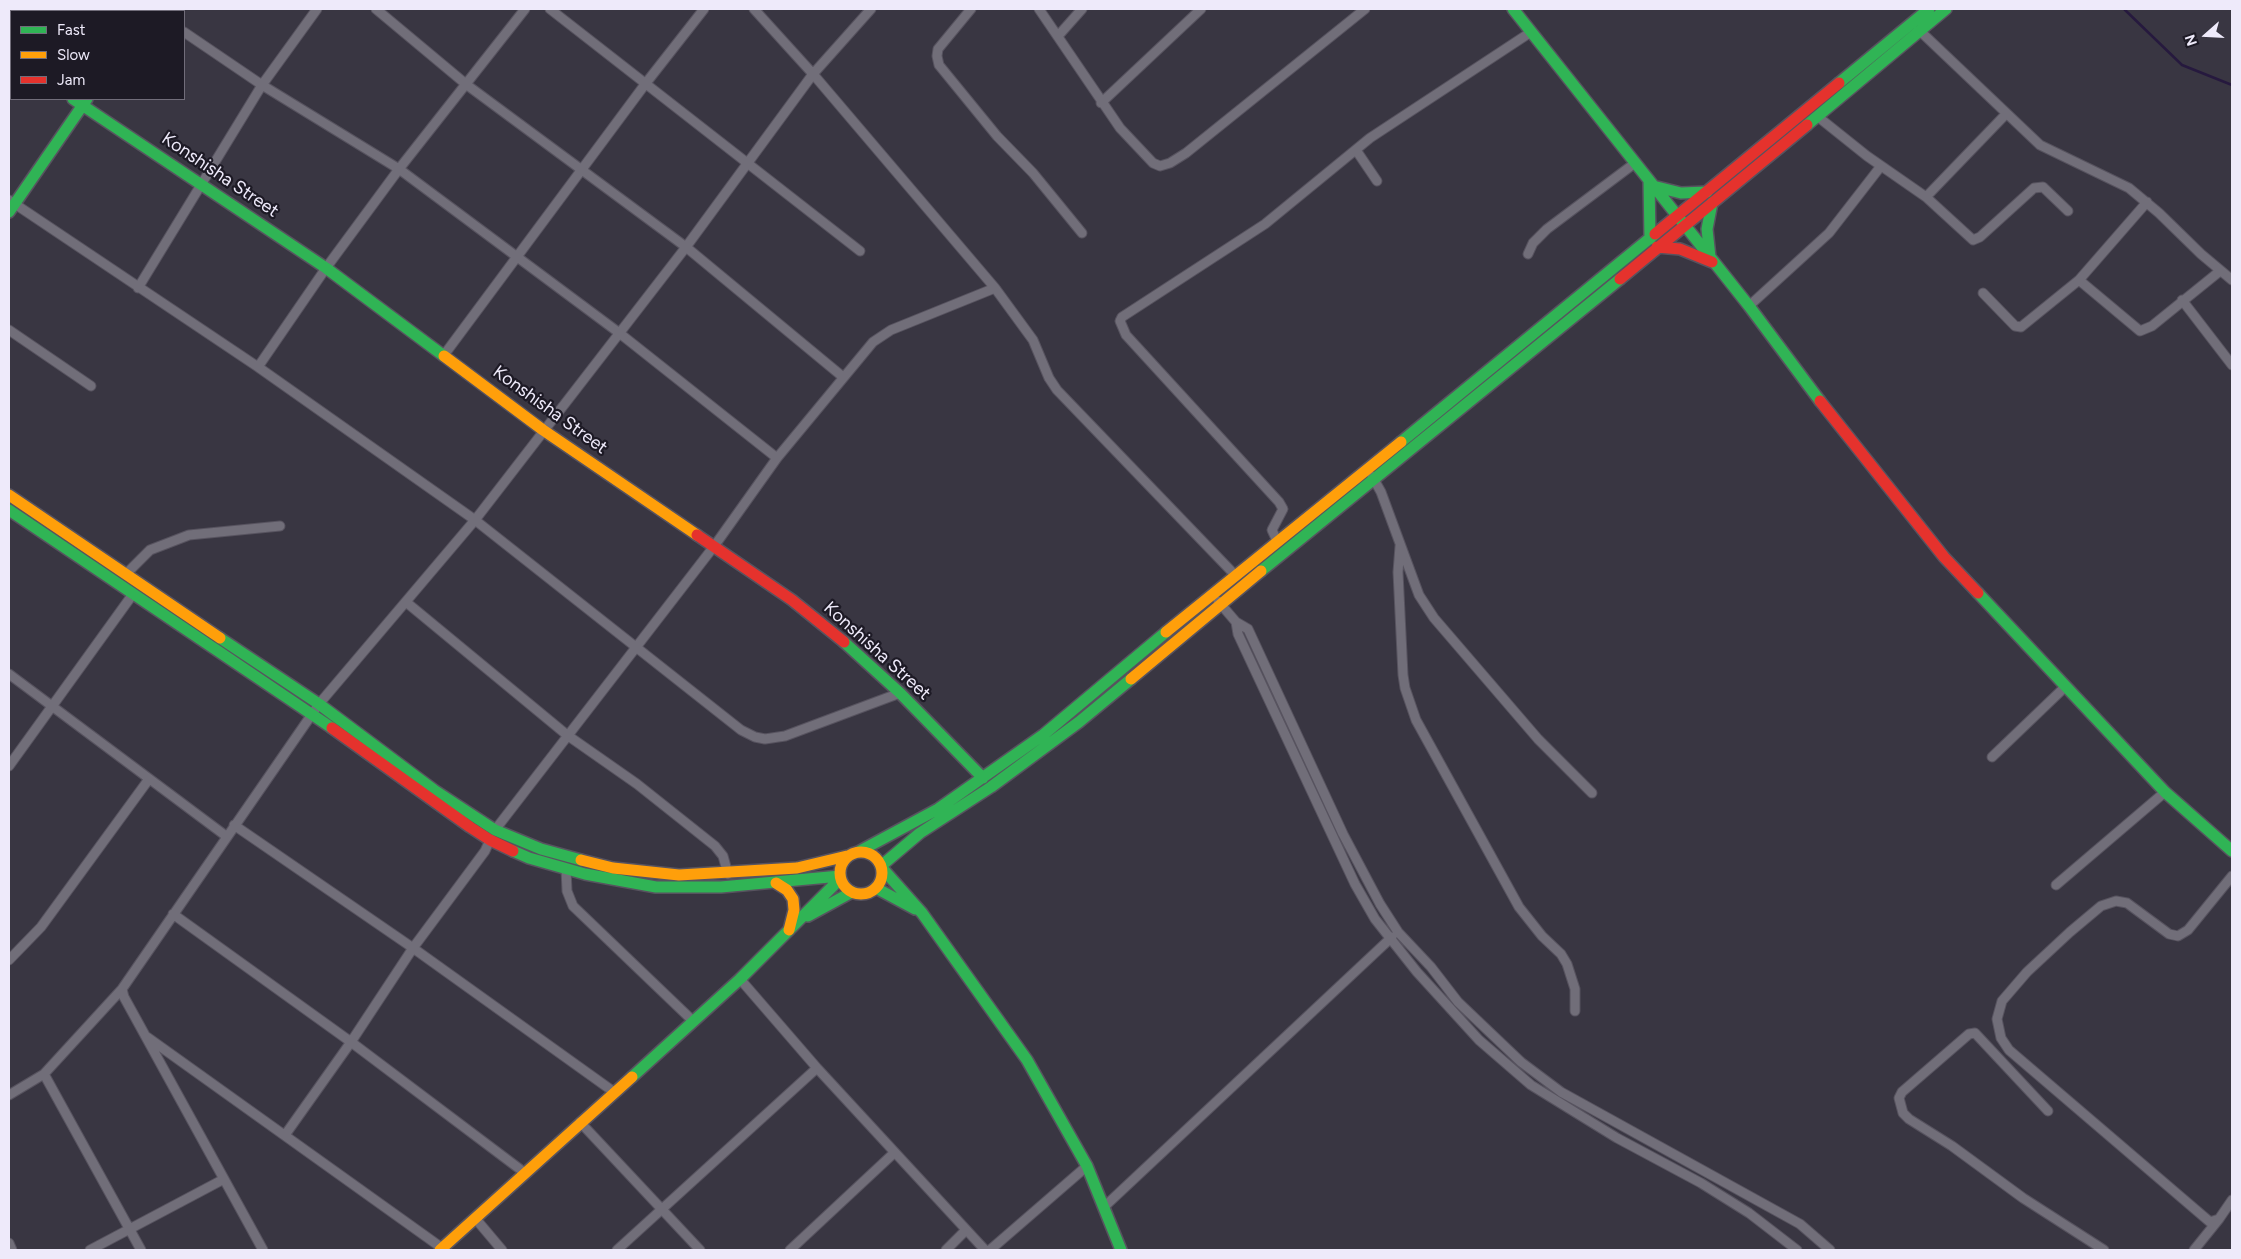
<!DOCTYPE html>
<html>
<head>
<meta charset="utf-8">
<style>
	body { margin:0 }
	#map { position:relative; width:2241px; height:1259px; overflow:hidden; background:#393642; font-family:Figtree,sans-serif }
	canvas { display:block }
	.frame { position:absolute; inset:0; border:10px solid #eeeafa; pointer-events:none }
	.legend { position:absolute; left:10px; top:10px; width:175px; height:90px; box-sizing:border-box; background:#1d1a25; border:1px solid #716d7a; margin:0; padding:6px 9px; list-style:none; font-size:15px; color:#eeeafa }
	.legend li { display:flex; align-items:center; gap:10px; height:25px }
	.legend b { width:25px; border:1px solid #716d7a }
	.north { position:absolute; left:2181px; top:10px; width:50px; height:50px; -webkit-text-stroke:4px #1d1a25; paint-order:stroke; rotate:251deg; font-size:14px; font-weight:700; line-height:20px; text-align:center; color:#eeeafa }
	.north::after { content:''; display:block; margin:auto; width:18px; height:22px; background:#eeeafa; clip-path:polygon(50% 0,100% 100%,50% 72%,0 100%) }
</style>
</head>
<body>
<div id="map">
<canvas width="2241" height="1259"></canvas>
<div class="frame"></div>
<ul class="legend">
<li><b style="height:6px;background:#30b455"></b>Fast</li>
<li><b style="height:6px;background:#ff9f0a"></b>Slow</li>
<li><b style="height:6px;background:#e5322d"></b>Jam</li>
</ul>
<div class="north">N</div>
</div>
<script>
const ctx = document.querySelector('canvas').getContext('2d');
ctx.lineJoin = 'round';
const poly = rows => new Path2D(rows.map(r => 'M' + r).join(''));
function trace(path, color, width, dash) { ctx.strokeStyle = color; ctx.lineWidth = width; ctx.lineCap = dash ? 'butt' : 'round'; ctx.setLineDash(dash || []); ctx.stroke(path); }
function drawText(font, color, halo, rows, align = 'center') {
  ctx.font = font + ' Figtree,sans-serif'; ctx.lineWidth = 4.5; ctx.setLineDash([]); ctx.textBaseline = 'middle'; ctx.strokeStyle = halo; ctx.fillStyle = color; for (const [text, x, y, turn = 0] of rows) {
    ctx.save(); ctx.translate(x, y); ctx.rotate((+turn || 0) * Math.PI / 180); ctx.textAlign = isNaN(turn) ? turn : align; if (halo) ctx.strokeText(text, 0, 0); ctx.fillText(text, 0, 0); ctx.restore();
  }
}
trace(poly([
	[2124,9,2182,65,2232,85]
]), '#26193e', 2.5);
const street = poly([
	[376,9,467,85,686,247,843,377],
	[550,9,860,251],
	[754,9,813,74,995,288,1033,340,1049,378,1057,390,1235,575],
	[971,9,938,49,937,56,939,65,997,136,1033,173,1082,233],
	[1039,9,1120,128,1153,163,1160,166,1170,163,1186,153,1365,9],
	[1920,31,2040,145,2129,188,2159,213,2201,254,2232,280],
	[184,32,262,85,399,169,618,332,777,458],
	[1058,36,1082,9],
	[1101,103,1201,9],
	[1817,116,1867,156,1926,197,1973,240,1980,237,2034,188,2043,187,2068,211],
	[1356,150,1377,181],
	[1926,197,2006,114],
	[9,200,258,367,475,520,741,730,755,737,765,739,785,736,900,693],
	[2147,202,2079,280,2140,331,2152,326,2220,271],
	[1528,254,1533,243,1547,229,1635,163],
	[138,288,262,85,317,9],
	[1983,293,2015,326,2021,327,2079,280],
	[2182,300,2232,365],
	[1749,306,1829,233,1881,166],
	[9,330,91,386],
	[444,355,646,83,704,9],
	[258,367,326,268,399,169,525,9],
	[1372,476,1381,492,1419,595,1434,618,1538,739,1592,793],
	[1277,541,1272,530,1283,509,1279,502,1126,335,1120,321,1122,317,1265,224,1370,138,1531,32],
	[1400,546,1398,572,1403,675,1405,688,1416,720,1519,907,1542,936,1561,954,1567,964,1575,989,1575,1011],
	[127,573,150,550,189,535,280,526],
	[1218,601,1236,622,1248,629,1343,834,1380,904,1398,932,1431,967,1458,1002,1521,1062,1561,1092,1800,1224,1830,1250],
	[406,602,567,735,637,784,715,846,723,856,728,874],
	[1236,622,1238,634,1355,884,1375,919,1417,972,1479,1040,1531,1085,1617,1138,1701,1183,1749,1213,1797,1250],
	[9,674,226,836],
	[1992,757,2066,686],
	[9,766,133,594],
	[234,825,413,948,614,1092],
	[495,830,715,545,777,458,873,342,891,330,995,288],
	[566,869,567,891,573,906,693,1021],
	[2232,876,2188,930,2178,936,2169,934,2127,903,2116,901,2101,906,2070,932,2027,972,2002,1001,1997,1019,2001,1038,2009,1050,2210,1222,2219,1219,2232,1200],
	[2056,885,2165,792],
	[173,914,351,1042,525,1173],
	[9,960,41,927,149,779],
	[740,979,817,1068,985,1250],
	[122,989,124,997,263,1250],
	[147,1037,442,1248],
	[44,1074,141,1250],
	[9,1095,44,1074,122,989,319,704,475,520,686,247,813,74,871,9],
	[2048,1111,1975,1033,1969,1034,1902,1092,1899,1098,1903,1113,1909,1119,1952,1146,2023,1198,2104,1250],
	[580,1122,700,1250],
	[285,1135,351,1042,413,948,485,851,490,840],
	[1104,1207,1392,937],
	[475,1218,502,1250],
	[9,1243,12,1250],
	[90,1250,224,1179],
	[617,1250,817,1068],
	[790,1250,894,1153],
	[946,1250,965,1231],
	[990,1250,1087,1166],
	[2194,1250,2219,1219]
]);
const fast = poly([
	[1513,9,1749,306,1820,401],
	[145,11,147,9],
	[1839,83,1929,9],
	[73,99,326,268,444,356],
	[1807,125,1946,9],
	[1649,180,1650,239],
	[1653,186,1681,193,1707,192],
	[9,212,87,99],
	[1710,257,1707,229,1712,203],
	[1401,442,1655,234],
	[9,510,332,728],
	[1261,571,1620,279],
	[1978,593,2165,792,2232,851],
	[220,638,319,704,434,790,495,830,541,849,581,860],
	[844,642,900,693,983,778],
	[513,851,529,858,585,874,656,887,721,887,840,876],
	[860,851,938,809,1043,735,1166,632],
	[881,866,920,833,991,787,1079,722,1131,679],
	[882,868,922,913,1027,1060,1087,1166,1121,1250],
	[876,888,915,909],
	[808,916,852,892],
	[632,1077,740,979,840,879]
]);
const slow = poly([
	[9,49,11,51],
	[444,356,543,430,697,535],
	[9,495,220,638],
	[1166,632,1401,442],
	[1131,679,1261,571],
	'840 873a21 21 0 1 1 42 0a21 21 0 1 1-42 0Z',
	[581,860,613,868,679,875,797,868,847,856],
	[776,883,787,890,793,899,794,910,789,930],
	[440,1250,632,1077]
]);
const jam = poly([
	[1655,234,1839,83],
	[1657,247,1680,249,1712,262],
	[1620,279,1807,125],
	[1820,401,1944,557,1978,593],
	[697,535,792,600,844,642],
	[332,728,470,827,490,840,513,851]
]);
trace(street, '#57535f', 11);
trace(fast, '#57535f', 14);
trace(slow, '#57535f', 14);
trace(jam, '#57535f', 14);
trace(street, '#716e79', 9);
trace(fast, '#30b455', 11);
trace(slow, '#ff9f0a', 11);
trace(jam, '#e5322d', 11);
drawText('18px', '#eeeafa', '#1d1a25', [
	["Konshisha Street",220,175,34],
	["Konshisha Street",550,410,36],
	["Konshisha Street",877,651,42]
]);
</script>
</body>
</html>
